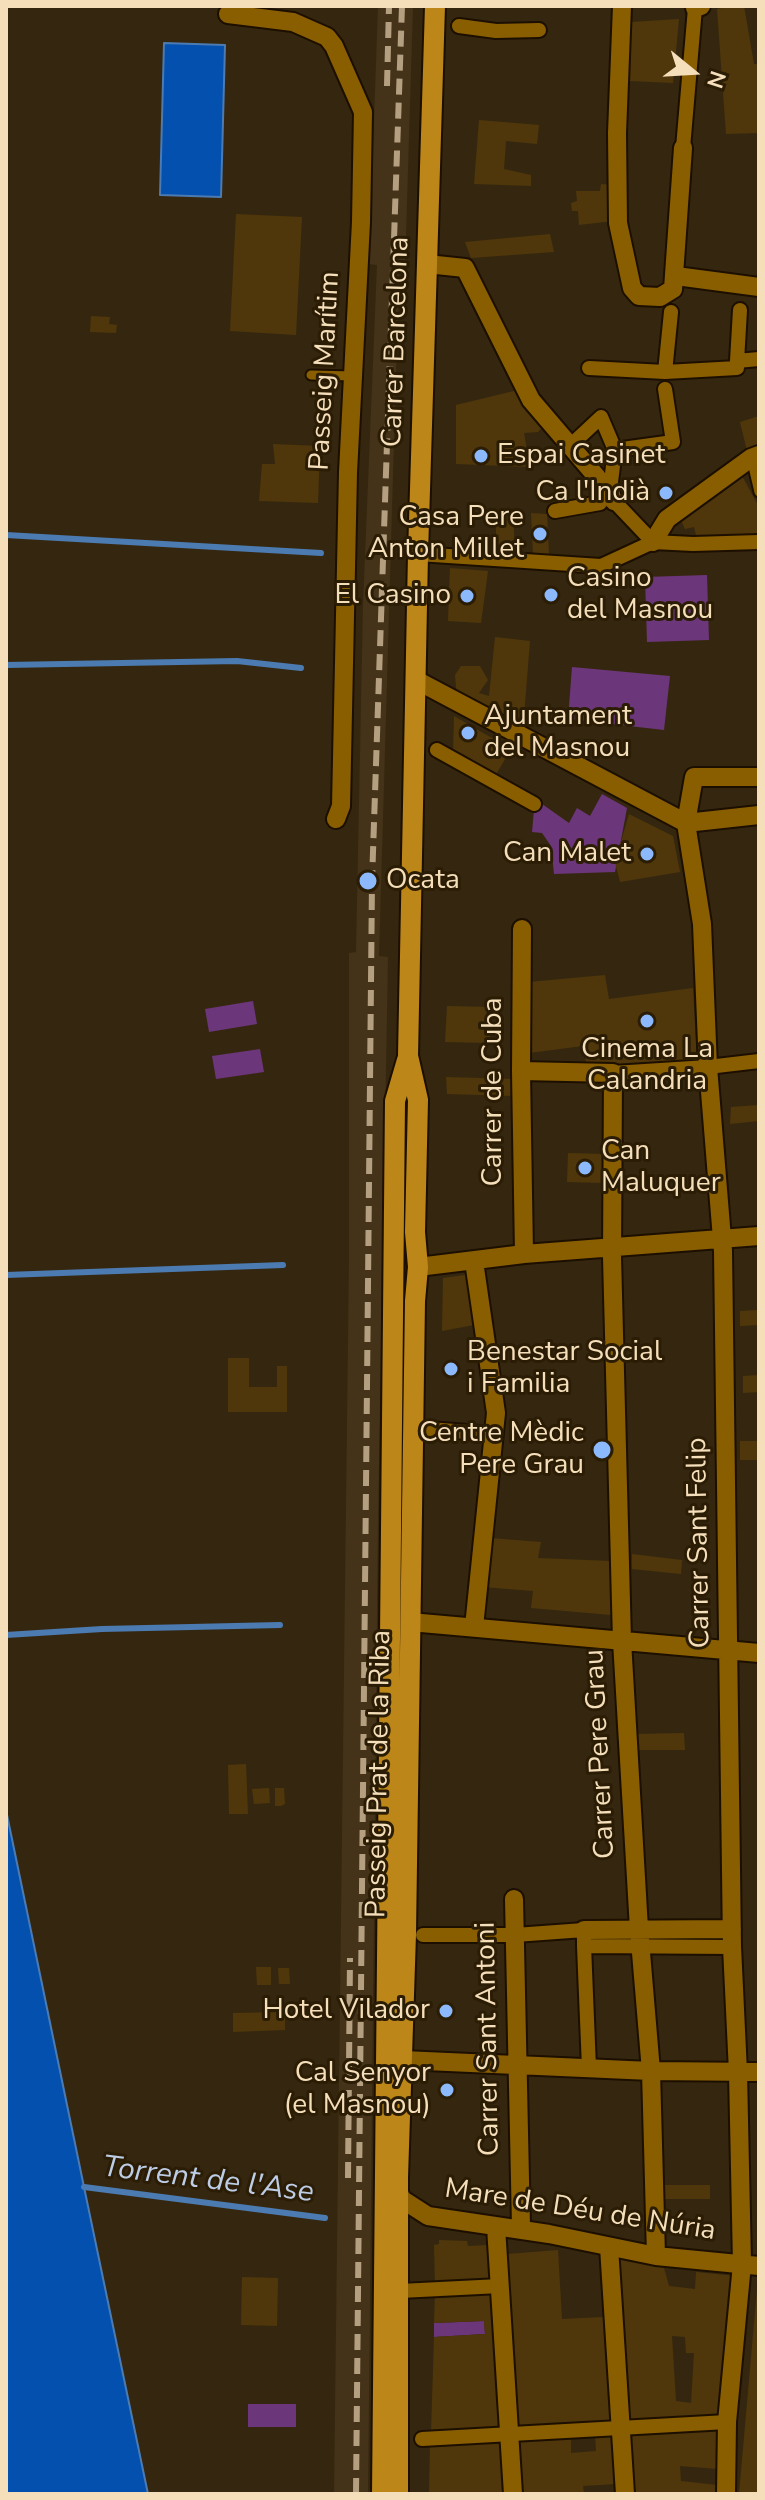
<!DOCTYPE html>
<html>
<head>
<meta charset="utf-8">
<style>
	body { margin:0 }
	#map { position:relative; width:765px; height:2500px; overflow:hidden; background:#35270f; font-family:"Nunito Sans",sans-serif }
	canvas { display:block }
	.frame { position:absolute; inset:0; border:8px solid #f5deba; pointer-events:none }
	.north { position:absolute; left:653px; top:32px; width:80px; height:80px; -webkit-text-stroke:6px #2b1d05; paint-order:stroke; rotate:108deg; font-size:22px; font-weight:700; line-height:32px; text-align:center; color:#f5deba }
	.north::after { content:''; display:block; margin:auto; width:28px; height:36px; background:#f5deba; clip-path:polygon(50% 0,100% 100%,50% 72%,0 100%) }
</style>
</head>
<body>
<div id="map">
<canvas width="765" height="2500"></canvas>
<div class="frame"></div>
<div class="north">N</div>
</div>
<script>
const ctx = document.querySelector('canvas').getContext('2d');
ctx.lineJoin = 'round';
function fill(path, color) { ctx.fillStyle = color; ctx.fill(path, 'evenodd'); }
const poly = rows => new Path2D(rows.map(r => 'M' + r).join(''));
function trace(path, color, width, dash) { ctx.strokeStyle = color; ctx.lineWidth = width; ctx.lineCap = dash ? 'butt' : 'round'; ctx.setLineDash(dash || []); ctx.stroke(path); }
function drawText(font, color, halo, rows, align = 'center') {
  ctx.font = font + ' "Nunito Sans",sans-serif'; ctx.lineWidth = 6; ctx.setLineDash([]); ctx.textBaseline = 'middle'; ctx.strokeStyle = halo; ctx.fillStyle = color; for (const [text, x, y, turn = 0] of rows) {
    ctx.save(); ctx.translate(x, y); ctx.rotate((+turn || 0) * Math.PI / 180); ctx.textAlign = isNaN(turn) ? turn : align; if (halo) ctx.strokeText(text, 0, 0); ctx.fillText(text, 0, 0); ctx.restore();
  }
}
fill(poly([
	[378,6,413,6,405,268,399,268,379,956,388,957,378,1517,368,2494,334,2494,349,1259,349,953,356,952,363,605,377,265,369,264]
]), '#443319');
fill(poly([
	[707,575,709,640,647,642,645,577],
	[572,667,670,676,664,730,568,719],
	[602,794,627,808,615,872,554,874,551,846,542,833,532,832,535,799,569,823,577,808,590,816],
	[253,1001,257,1024,209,1032,205,1009],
	[260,1049,264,1072,216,1079,212,1056],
	[484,2321,485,2334,434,2337,434,2323],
	[248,2404,296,2404,296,2427,248,2427]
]), '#6c367b');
const water = poly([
	[164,43,225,45,221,197,160,195,164,43],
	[6,1810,84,2187,148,2494,6,2494,6,1810]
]);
fill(water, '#0350af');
trace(water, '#4c7bb2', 2);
trace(poly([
	[6,535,321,553],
	[6,665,237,661,301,668],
	[6,1275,283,1265],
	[6,1635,102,1629,280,1625],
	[84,2187,325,2218]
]), '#4c7bb2', 6);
fill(poly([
	[731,6,744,6,754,64,759,64,759,133,726,134,717,9],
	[679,19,673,83,630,81,631,22],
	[479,120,539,125,537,144,506,141,504,169,531,175,531,186,474,184],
	[601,184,613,185,613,221,579,225,578,211,572,211,571,203,577,201,576,191,600,191],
	[236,214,302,217,296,335,230,331],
	[550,234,554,252,471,258,465,242],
	[91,316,110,317,109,324,117,325,116,333,90,332],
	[518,390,547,422,538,432,524,433,530,467,456,464,456,405],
	[759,416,759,446,747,451,740,422],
	[273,444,320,446,318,503,259,501,262,464,275,464],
	[742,476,759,507,759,535,697,539,694,527,685,529,679,516,713,499],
	[501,508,509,509,513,513,515,550,496,551,496,512],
	[531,513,547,514,549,555,533,554],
	[450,568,488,571,481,623,448,621],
	[495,637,530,641,524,716,509,721,457,698,455,675,461,666,480,666,488,680,479,693,489,696],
	[454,716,511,749,494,778,453,755],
	[629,814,673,836,680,872,620,882,615,862],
	[605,975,609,999,693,988,697,1063,587,1067,583,1046,529,1053,529,982],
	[447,1006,491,1007,490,1043,445,1042],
	[446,1077,514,1079,514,1096,447,1094],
	[759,1105,759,1121,730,1124,731,1107],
	[568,1153,604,1154,603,1183,567,1182],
	[472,1274,479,1324,442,1331,443,1278],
	[759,1310,759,1325,740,1326,740,1311],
	[228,1358,249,1358,249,1387,277,1387,277,1366,287,1366,287,1412,228,1412],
	[759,1375,759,1392,743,1393,743,1376],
	[740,1441,759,1441,759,1460,740,1460],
	[490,1538,541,1542,538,1558,610,1561,611,1615,531,1608,533,1591,483,1587],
	[632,1554,682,1560,681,1574,632,1569],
	[684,1733,685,1750,637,1750,636,1734],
	[246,1764,248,1814,229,1814,228,1765],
	[269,1788,270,1803,254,1804,252,1789],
	[275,1788,284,1788,285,1804,281,1806,275,1806],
	[256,1967,271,1967,271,1985,257,1985],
	[278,1968,289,1968,290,1984,279,1984],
	[285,2012,285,2030,233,2032,233,2013],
	[664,2185,710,2185,710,2199,664,2199],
	[439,2240,467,2241,468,2246,489,2245,492,2284,435,2286,434,2245,439,2244],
	[558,2250,562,2319,603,2317,611,2423,518,2428,507,2254],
	[616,2258,664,2268,669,2286,695,2289,696,2272,735,2276,722,2414,628,2422],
	[672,2336,685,2337,686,2353,694,2353,691,2403,676,2401],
	[242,2277,278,2278,277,2326,241,2325],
	[493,2288,501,2429,431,2433,434,2337,485,2334,484,2321,434,2323,435,2292],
	[757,2289,759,2289,759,2494,739,2494],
	[720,2428,718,2469,680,2466,681,2481,717,2485,717,2494,633,2494,628,2433],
	[611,2433,615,2484,583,2486,584,2494,523,2494,520,2438,571,2435,571,2453,596,2451,595,2434],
	[501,2441,504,2494,429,2494,430,2443]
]), '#4f370b');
const service = poly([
	[311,375,354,376],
	[751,458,759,492]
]);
const pedestrian = poly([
	[459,26,496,31,539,30],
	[683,148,695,8],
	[737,361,740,310],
	[589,368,665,372,737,368,737,361,759,359],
	[665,372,671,312],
	[570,446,601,417,615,450,611,482,614,501,653,542],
	[615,450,673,442,665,389],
	[555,511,600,503],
	[418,554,601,566,653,542,693,544,759,542],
	[437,750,534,804],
	[613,1073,708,1067,759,1061],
	[429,1429,493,1434],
	[423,1935,515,1935,584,1930,584,1946,732,1947],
	[584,1946,589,2068],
	[400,2291,500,2286],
	[422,2439,727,2422]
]);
const minor = poly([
	[622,6,617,133,618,223,632,288,639,296,660,297,673,289,683,148],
	[695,6,695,8,701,6],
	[228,14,293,22,327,37,334,46,363,112,361,222,348,472,341,806,336,819],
	[427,264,465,268,531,400,596,476,614,501],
	[676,276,759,287],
	[653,542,667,519,751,458,759,455],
	[416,680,686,823,759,815],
	[522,929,521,1071,524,1254],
	[521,1071,613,1073,612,1257,622,1641,639,1929,651,2071,656,2256],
	[474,1261,496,1413,474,1627],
	[418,1267,524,1254,759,1236],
	[410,1622,759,1653],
	[514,1899,521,2226],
	[584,1930,732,1929],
	[403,2060,651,2071,759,2072],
	[400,2195,400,2198,428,2216,549,2234,656,2256,759,2266],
	[496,2227,513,2494],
	[609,2247,625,2494],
	[726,2494,727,2422,742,2264,738,2072,732,1947,723,1251,708,1067,702,924,686,823,694,777,759,777]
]);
const primary = poly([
	[382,2494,395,1101,407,1060],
	[398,2494,398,2177,406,1934,415,1301,418,1267,415,1232,418,1100,408,1056,418,554,435,6]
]);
trace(service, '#1c0f00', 13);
trace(pedestrian, '#1c0f00', 18);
trace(minor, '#1c0f00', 22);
trace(primary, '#1c0f00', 24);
trace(service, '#885e00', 9);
trace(pedestrian, '#885e00', 14);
trace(minor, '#885e00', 18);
trace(primary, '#bc8619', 20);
trace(poly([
	[387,86,389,6],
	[348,2178,350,1958],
	[356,2494,372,881,402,6]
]), '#b4a080', 6, [16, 8]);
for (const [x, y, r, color] of [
	[481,456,8,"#8cb9fc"],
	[666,493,8,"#8cb9fc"],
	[540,534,8,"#8cb9fc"],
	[551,595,8,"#8cb9fc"],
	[467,596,8,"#8cb9fc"],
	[468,733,8,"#8cb9fc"],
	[647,854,8,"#8cb9fc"],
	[368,881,10,"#8cb9fc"],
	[647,1021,8,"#8cb9fc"],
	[585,1168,8,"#8cb9fc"],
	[451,1369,8,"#8cb9fc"],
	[602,1450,10,"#8cb9fc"],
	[446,2011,8,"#8cb9fc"],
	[447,2090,8,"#8cb9fc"]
]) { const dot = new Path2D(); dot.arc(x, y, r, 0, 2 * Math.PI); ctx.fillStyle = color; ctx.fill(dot); trace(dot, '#2b1d05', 3); }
drawText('28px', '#f5deba', '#2b1d05', [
	["Carrer Barcelona",397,342,-88],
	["Passeig Marítim",326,371,-87],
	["Carrer de Cuba",494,1092,-90],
	["Carrer Sant Felip",700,1543,-91],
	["Carrer Pere Grau",601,1754,-93],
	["Passeig Prat de la Riba",380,1774,-89],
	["Carrer Sant Antoni",489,2039,-91],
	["Mare de Déu de Núria",580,2211,9]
]);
drawText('28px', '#f5deba', '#2b1d05', [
	["Espai Casinet",497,456,"left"],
	["Ca l'Indià",650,493],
	["Casa Pere",524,518],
	["Anton Millet",524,550],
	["Casino",567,579,"left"],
	["del Masnou",567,611,"left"],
	["El Casino",451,596],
	["Ajuntament",484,717,"left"],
	["del Masnou",484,749,"left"],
	["Can Malet",631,854],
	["Ocata",386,881,"left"],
	["Cinema La",647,1050,"center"],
	["Calandria",647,1082,"center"],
	["Can",601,1152,"left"],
	["Maluquer",601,1184,"left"],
	["Benestar Social",467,1353,"left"],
	["i Familia",467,1385,"left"],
	["Centre Mèdic",584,1434],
	["Pere Grau",584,1466],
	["Hotel Vilador",430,2011],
	["Cal Senyor",431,2074],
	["(el Masnou)",431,2106]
], 'right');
drawText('italic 30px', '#bdcde6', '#2b1d05', [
	["Torrent de l'Ase",208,2181,7]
]);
</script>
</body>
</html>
